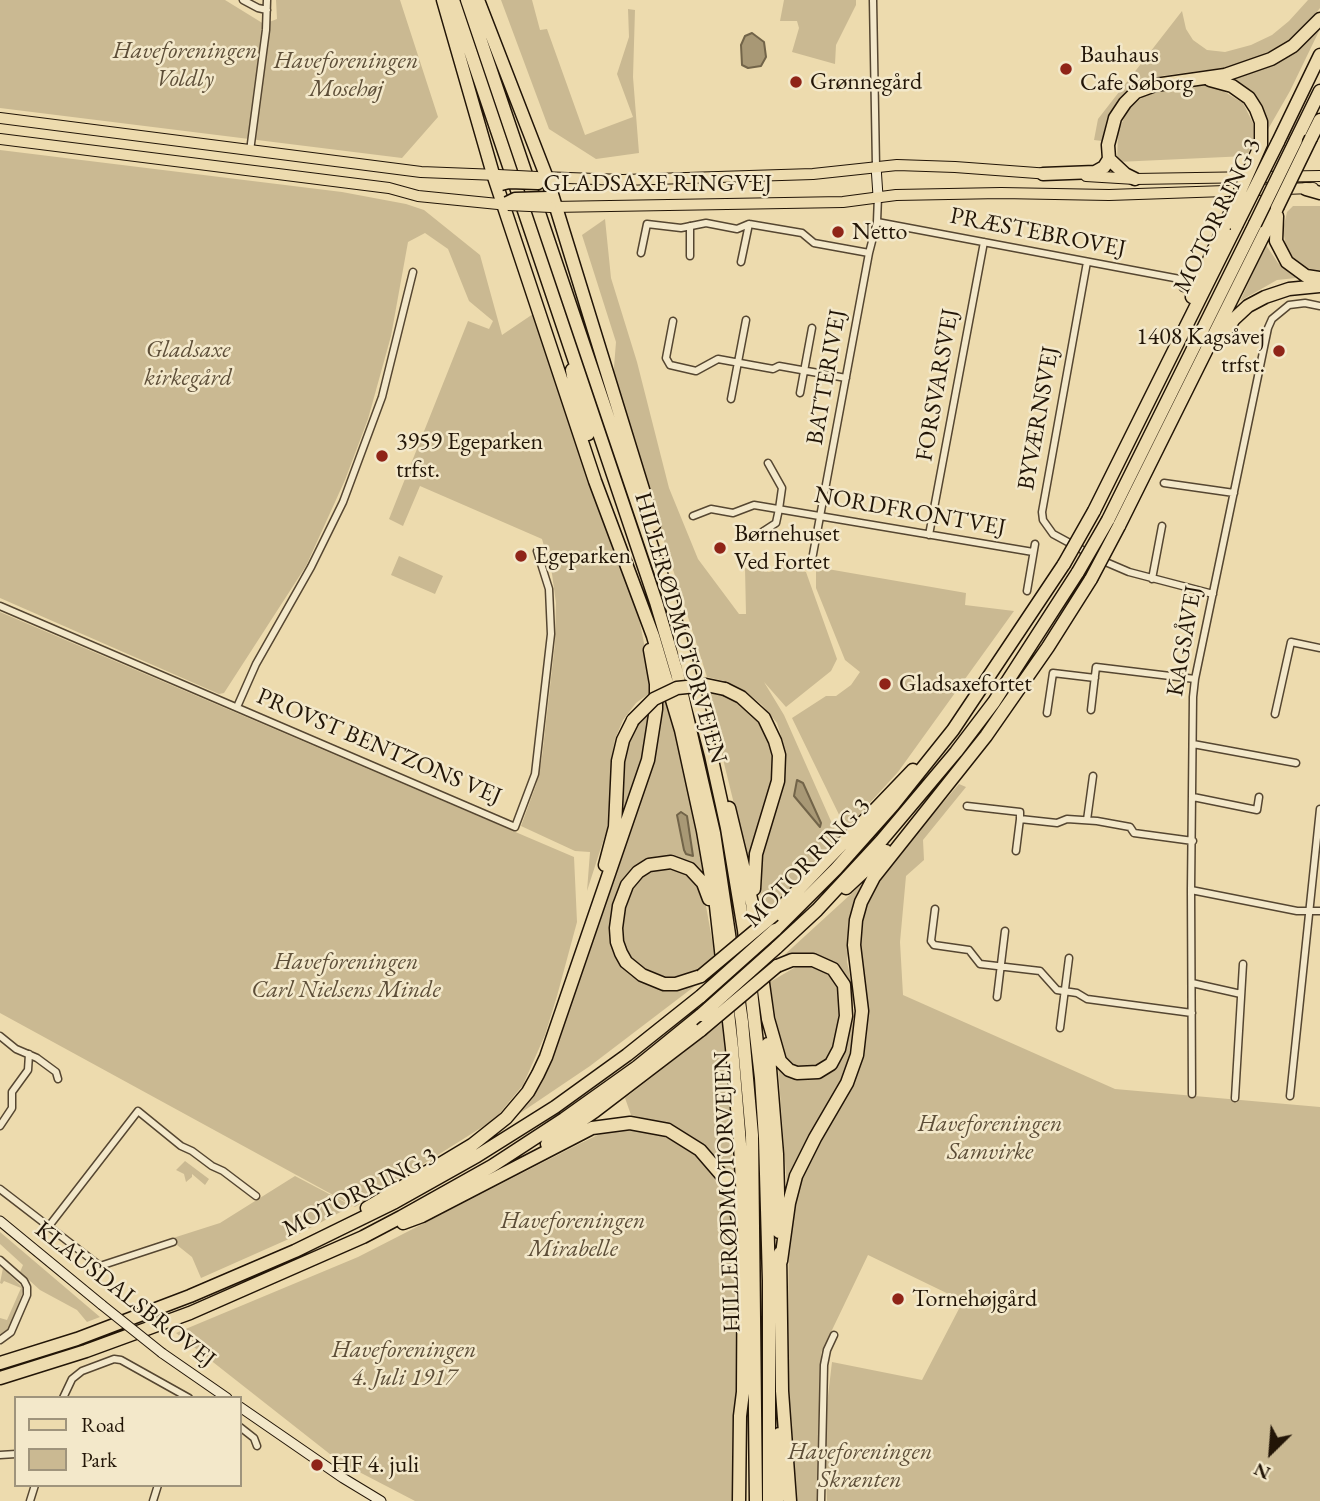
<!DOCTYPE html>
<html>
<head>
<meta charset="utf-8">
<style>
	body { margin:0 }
	#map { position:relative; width:1320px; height:1501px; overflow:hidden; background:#eddbae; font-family:"EB Garamond",serif }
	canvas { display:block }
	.legend { position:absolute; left:14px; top:1396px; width:228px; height:91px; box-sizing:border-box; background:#f3e8ca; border:2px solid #9f947c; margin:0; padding:9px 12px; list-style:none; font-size:21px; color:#221507 }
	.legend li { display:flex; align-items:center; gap:14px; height:35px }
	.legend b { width:35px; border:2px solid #9f947c }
	.north { position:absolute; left:1236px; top:1417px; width:70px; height:70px; -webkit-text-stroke:5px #f3e8ca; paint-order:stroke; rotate:205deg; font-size:19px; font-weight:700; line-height:28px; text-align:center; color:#221507 }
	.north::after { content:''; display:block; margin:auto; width:24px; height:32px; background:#221507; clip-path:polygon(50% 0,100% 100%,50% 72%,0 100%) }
</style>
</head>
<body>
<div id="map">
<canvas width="1320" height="1501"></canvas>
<ul class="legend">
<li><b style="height:9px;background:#eddbae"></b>Road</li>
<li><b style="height:19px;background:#cab992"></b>Park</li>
</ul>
<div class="north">N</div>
</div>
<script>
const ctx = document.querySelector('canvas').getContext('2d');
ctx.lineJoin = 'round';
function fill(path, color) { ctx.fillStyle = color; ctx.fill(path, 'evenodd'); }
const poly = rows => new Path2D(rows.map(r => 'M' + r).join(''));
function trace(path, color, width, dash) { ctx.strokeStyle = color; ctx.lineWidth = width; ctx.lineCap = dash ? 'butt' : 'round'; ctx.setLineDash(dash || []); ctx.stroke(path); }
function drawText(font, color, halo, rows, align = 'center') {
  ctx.font = font + ' "EB Garamond",serif'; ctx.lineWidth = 5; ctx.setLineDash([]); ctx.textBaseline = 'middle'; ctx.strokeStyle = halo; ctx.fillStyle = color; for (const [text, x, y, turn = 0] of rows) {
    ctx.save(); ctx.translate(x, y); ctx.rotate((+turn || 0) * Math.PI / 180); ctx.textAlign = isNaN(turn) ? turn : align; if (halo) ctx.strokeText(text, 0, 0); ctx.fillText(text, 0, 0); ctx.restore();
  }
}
fill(poly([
	[0,0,225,0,264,24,277,19,276,0,400,0,438,117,402,158,0,108],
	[501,0,532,0,540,30,547,29,585,135,633,117,617,74,629,37,628,9,635,10,633,77,639,153,596,159,549,129],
	[784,0,856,0,856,5,836,45,835,64,792,52,799,28,797,21,780,21],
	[1308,0,1320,0,1320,8,1309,22,1285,44,1244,63,1223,68,1161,76,1142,83,1125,93,1113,108,1107,118,1102,141,1094,140,1098,119,1182,11,1186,29,1193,40,1207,50,1225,52,1251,45,1272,35,1289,21],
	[1320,23,1320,29,1290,91,1267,131,1252,94,1229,78],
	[1203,85,1220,89,1243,103,1253,123,1253,142,1247,156,1117,162,1118,131,1129,108,1144,96,1174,87],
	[0,150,342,192,406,204,424,210,480,255,502,335,533,314,616,548,640,623,648,663,651,692,636,703,623,720,615,739,611,759,610,807,607,829,587,891,590,852,575,851,521,826,536,785,542,757,555,643,556,603,552,574,542,539,420,486,403,526,389,519,468,321,489,329,493,321,469,301,448,249,425,233,408,242,391,336,368,419,345,480,306,566,224,693,219,694,0,598],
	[1293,206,1320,206,1320,271,1311,271,1296,262,1286,247,1283,230,1287,212],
	[605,219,611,278,637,362,669,488,698,559,739,614,746,614,745,568,769,572,777,570,778,566,806,572,837,659,831,671,786,707,764,682,784,715,838,837,802,878,767,909,760,896,761,862,784,780,786,764,783,742,777,723,762,705,745,691,724,681,707,677,613,380,616,342,582,235],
	[1266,245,1278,263,1296,278,1277,280,1240,301],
	[399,556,443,576,435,594,391,575],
	[816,567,966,593,965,605,1014,611,898,772,846,829,792,718,826,696,836,696,851,685,860,672,845,660,816,588],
	[0,612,574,857,577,922,557,996,545,1035,523,1085,495,1119,355,1207,0,1013],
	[706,690,727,695,766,722,777,768,750,869],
	[668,696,705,877,681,861,659,856,649,859,623,882,611,909,609,930,615,957,631,976,655,988,676,990,695,986,590,1066,507,1122,530,1094,636,811,657,748,660,700],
	[650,706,649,735,620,821,624,742],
	[959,784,966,787,923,840,924,860,906,876,900,942,903,995,1115,1089,1320,1107,1320,1501,827,1501,824,1430,832,1362,922,1380,963,1301,868,1255,821,1353,820,1501,782,1501,787,1399,789,1233,801,1175,860,1064,866,1041,868,1014,859,934,866,903,879,881,912,838],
	[657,866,677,868,694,878,704,895,715,956,690,978,673,980,657,976,638,967,626,951,620,932,622,906,641,872],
	[863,883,851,927,847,962,853,990,853,1047,839,1086,787,1188,778,1067,821,1073,846,1042,852,1006,848,987,804,954,782,957],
	[799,965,819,968,837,982,842,1002,839,1034,831,1054,824,1065,811,1070,794,1067,781,1053,770,982],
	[723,1022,735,1188,717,1158,692,1138,656,1121,631,1115,625,1098],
	[618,1130,652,1131,699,1153,718,1177,728,1199,736,1240,737,1416,743,1501,415,1501,340,1462,176,1333,358,1257,579,1144,602,1133],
	[185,1161,209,1179,205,1185,192,1174,192,1177,186,1182,184,1174,176,1170],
	[295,1176,352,1206,291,1238,201,1278,192,1257,177,1245,173,1238,220,1223],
	[0,1232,100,1317,87,1322,77,1310,40,1290,20,1272,23,1265,0,1244],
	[3,1268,24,1289,8,1330,0,1336,0,1318,7,1320,21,1288,4,1281,2,1284,0,1283]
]), '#cab992');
const water = poly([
	[752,33,764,42,766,57,761,66,748,68,742,65,741,45,745,36,752,33],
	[797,780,803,783,821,823,820,827,794,796,797,780],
	[681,812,687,816,693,856,686,854,684,850,677,815,681,812]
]);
fill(water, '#a89875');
trace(water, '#726449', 2);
const street = poly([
	[243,0,258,8,267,10],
	[873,0,876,166],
	[250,151,266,30,267,0],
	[877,222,1185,280,1183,288],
	[690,226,690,256],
	[641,253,647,224,681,228,706,223,737,229,749,224,802,233,814,243,869,253],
	[741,262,749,224],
	[1087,262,1042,512,1043,520,1053,534,1088,553],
	[673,321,666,358,670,365,696,371,718,359,773,369,779,366,846,378],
	[800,393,812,328],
	[731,399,746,320],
	[1164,483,1234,493],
	[693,516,711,509,733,513,754,505,1033,552],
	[929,535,984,242],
	[753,538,776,523,779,509,782,488,768,463],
	[1101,560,1129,572,1213,594],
	[811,565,869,253,877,222,878,196],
	[1152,579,1162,526],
	[1027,591,1035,544],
	[0,606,515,827,535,774,551,634,549,589,537,551],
	[237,707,256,664,311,567,343,502,382,397,413,272],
	[1091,710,1096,667,1195,679],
	[1047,713,1053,673,1095,678],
	[1275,714,1291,642,1320,648],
	[1193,744,1296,763],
	[1193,797,1257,810,1259,797],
	[967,806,1020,812,1020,819,1057,823,1067,819,1097,821,1130,827,1134,833,1193,841],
	[1087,820,1093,776],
	[1016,851,1020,819],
	[1191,890,1297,911,1320,911],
	[935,909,931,941,934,945,969,950,980,964,1040,971,1057,990,1077,993,1087,999,1192,1013],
	[1192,983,1241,994],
	[997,997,1005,931],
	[1060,1028,1069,958],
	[0,1036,16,1049,37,1058,56,1072,58,1079],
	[1192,1094,1191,890,1193,697,1195,679,1268,328,1272,319,1289,305,1305,303,1320,306],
	[1290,1096,1320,809],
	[1235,1098,1243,964],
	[0,1126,12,1108,12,1092,28,1070,29,1054],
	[0,1189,100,1266,173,1242],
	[49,1226,138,1111,181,1146,192,1151,212,1166,223,1171,256,1196],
	[0,1260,24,1281,27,1287,27,1295,11,1332,0,1340],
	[63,1398,72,1379,82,1371,114,1359,121,1360,189,1398],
	[240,1427,254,1438,257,1446],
	[0,1455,16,1454],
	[30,1501,35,1485],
	[153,1501,158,1485],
	[821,1501,824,1365,827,1350,834,1335]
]);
const secondary = poly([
	[876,166,878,196],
	[0,1221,102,1305],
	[162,1353,227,1398],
	[240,1407,343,1478,381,1501]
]);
const primary = poly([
	[0,118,421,172,498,175],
	[0,139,389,188,418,196,508,205],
	[1086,176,1135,179,1320,176],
	[541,177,623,180,813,174,897,165,955,167,1050,174],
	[552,207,843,202,896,195,1001,193,1109,195,1313,188]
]);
const highway = poly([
	[443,0,493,174,595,481,653,636,681,730,703,831,716,906,732,1048,740,1144,744,1222,743,1392,740,1416,739,1501],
	[453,0,656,602,677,673,714,833,742,1022,752,1135,756,1501],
	[467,0,671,603,711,755,727,828,744,930,761,1078,765,1138,769,1281,769,1501],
	[478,0,547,178,654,525],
	[1210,80,1232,86,1249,98,1256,109,1261,122,1261,144],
	[1311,138,1320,120],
	[1296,140,1320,91],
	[1278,142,1320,55],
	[1109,159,1125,174,1135,179],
	[1043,174,1095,172,1104,167,1109,159,1108,145,1115,118,1125,103,1136,92,1155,85,1225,75,1271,59,1293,46,1320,19],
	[1306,189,1320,193],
	[1277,216,1276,241,1287,262,1306,276,1320,278],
	[1192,297,1224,227],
	[1218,342,1234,319,1248,306,1265,297,1289,289,1320,286],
	[572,370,575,388,588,434],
	[1094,511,1236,226],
	[1108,520,1255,224],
	[1119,526,1277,208],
	[725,689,741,697,764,718,775,741,779,755,778,781,756,854,754,889],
	[729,808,752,903,757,938],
	[605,865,615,827,618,761,623,740,633,720],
	[846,888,886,851],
	[774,915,913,770],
	[775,930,836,869,893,805,953,730,1064,564],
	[776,948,817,910,881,841,956,752,994,702,1078,572],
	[761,969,768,1019,780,1061,789,1070,797,1073,818,1072,831,1064,839,1049,846,1016,844,985,833,969,813,960,792,960,777,966],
	[701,976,676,984,664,984,642,975,626,962,621,953,617,942,616,928,619,906,627,885,638,872,649,865,671,862,690,869,703,883,709,899],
	[768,1044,777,1154,779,1232],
	[547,1144,595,1111,701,1030],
	[367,1208,472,1145,506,1118,528,1092,538,1074,546,1057,648,760,656,709,656,684,650,650],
	[403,1223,422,1216,592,1128,630,1123,668,1130,700,1150,725,1179,733,1196,738,1220],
	[780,1253,782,1391,790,1501],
	[781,1261,789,1203,796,1176,815,1138,847,1083,857,1055,862,1011,854,945,856,920,861,902,874,877,986,736,1048,647,1091,579],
	[0,1363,77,1339,190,1296,295,1251,395,1202,477,1156,555,1107,627,1055,701,996],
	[0,1378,86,1351,190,1313,363,1237,401,1217,492,1166,564,1119,637,1067,701,1015],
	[778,1499,779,1434]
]);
trace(street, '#554631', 9);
trace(secondary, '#221507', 11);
trace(primary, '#221507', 12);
trace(highway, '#221507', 15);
trace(street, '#f3e8ca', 6);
trace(secondary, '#f3e8ca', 9);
trace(primary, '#eddbae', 10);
trace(highway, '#eddbae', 12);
const secondaryBridge = poly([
	[102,1305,162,1353]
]);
const primaryBridge = poly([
	[498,175,537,177],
	[508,205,551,207]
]);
const highwayBridge = poly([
	[501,184,509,182,538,183,542,180],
	[507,203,515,199,548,198],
	[1277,208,1311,138],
	[1255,224,1296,140],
	[1236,226,1278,142],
	[1224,227,1261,144],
	[1064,564,1094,511],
	[1078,572,1108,520],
	[1091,579,1119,526],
	[633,720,654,699,677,688,706,685,725,689],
	[701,976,774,915],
	[701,996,775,930],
	[701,1015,776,948],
	[701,1030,777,966]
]);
trace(secondaryBridge, '#221507', 11, []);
trace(primaryBridge, '#221507', 12, []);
trace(highwayBridge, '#221507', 15, []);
trace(secondaryBridge, '#f3e8ca', 9);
trace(primaryBridge, '#eddbae', 10);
trace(highwayBridge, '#eddbae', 12);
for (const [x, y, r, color] of [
	[1066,69,7,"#8f2418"],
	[796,82,7,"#8f2418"],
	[838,232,7,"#8f2418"],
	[1279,351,7,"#8f2418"],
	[382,456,7,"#8f2418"],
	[720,548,7,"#8f2418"],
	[521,556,7,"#8f2418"],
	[885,684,7,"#8f2418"],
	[898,1299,7,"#8f2418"],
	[317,1465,7,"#8f2418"]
]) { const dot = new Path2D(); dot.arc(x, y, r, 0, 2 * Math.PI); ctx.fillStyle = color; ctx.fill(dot); trace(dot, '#f3e8ca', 2.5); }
drawText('italic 24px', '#5d4e38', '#f3e8ca', [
	["Haveforeningen",185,51],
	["Voldly",185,79],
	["Haveforeningen",346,61],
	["Mosehøj",346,89],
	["Gladsaxe",188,350],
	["kirkegård",188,378],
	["Haveforeningen",346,962],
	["Carl Nielsens Minde",346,990],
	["Haveforeningen",990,1124],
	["Samvirke",990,1152],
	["Haveforeningen",573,1221],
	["Mirabelle",573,1249],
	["Haveforeningen",404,1350],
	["4. Juli 1917",404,1378],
	["Haveforeningen",860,1452],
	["Skrænten",860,1480]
]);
drawText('24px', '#221507', '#f3e8ca', [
	["Bauhaus",1080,55],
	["Cafe Søborg",1080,83],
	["Grønnegård",810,82],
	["Netto",852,232],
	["1408 Kagsåvej",1265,337,"right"],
	["trfst.",1265,365,"right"],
	["3959 Egeparken",396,442],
	["trfst.",396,470],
	["Børnehuset",734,534],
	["Ved Fortet",734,562],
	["Egeparken",535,556],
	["Gladsaxefortet",899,684],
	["Tornehøjgård",912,1299],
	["HF 4. juli",331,1465]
], 'left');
drawText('24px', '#221507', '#f3e8ca', [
	["GLADSAXE RINGVEJ",658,184],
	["MOTORRING 3",1218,216,-64],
	["PRÆSTEBROVEJ",1038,233,11],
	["BATTERIVEJ",827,377,-80],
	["FORSVARSVEJ",938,385,-80],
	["BYVÆRNSVEJ",1039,418,-80],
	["NORDFRONTVEJ",910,512,10],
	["HILLERØDMOTORVEJEN",680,628,74],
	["KAGSÅVEJ",1185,641,-80],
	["PROVST BENTZONS VEJ",379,747,23],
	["MOTORRING 3",808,863,-46],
	["HILLERØDMOTORVEJEN",728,1192,-92],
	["MOTORRING 3",360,1193,-27],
	["KLAUSDALSBROVEJ",125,1295,38]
]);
</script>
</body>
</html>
